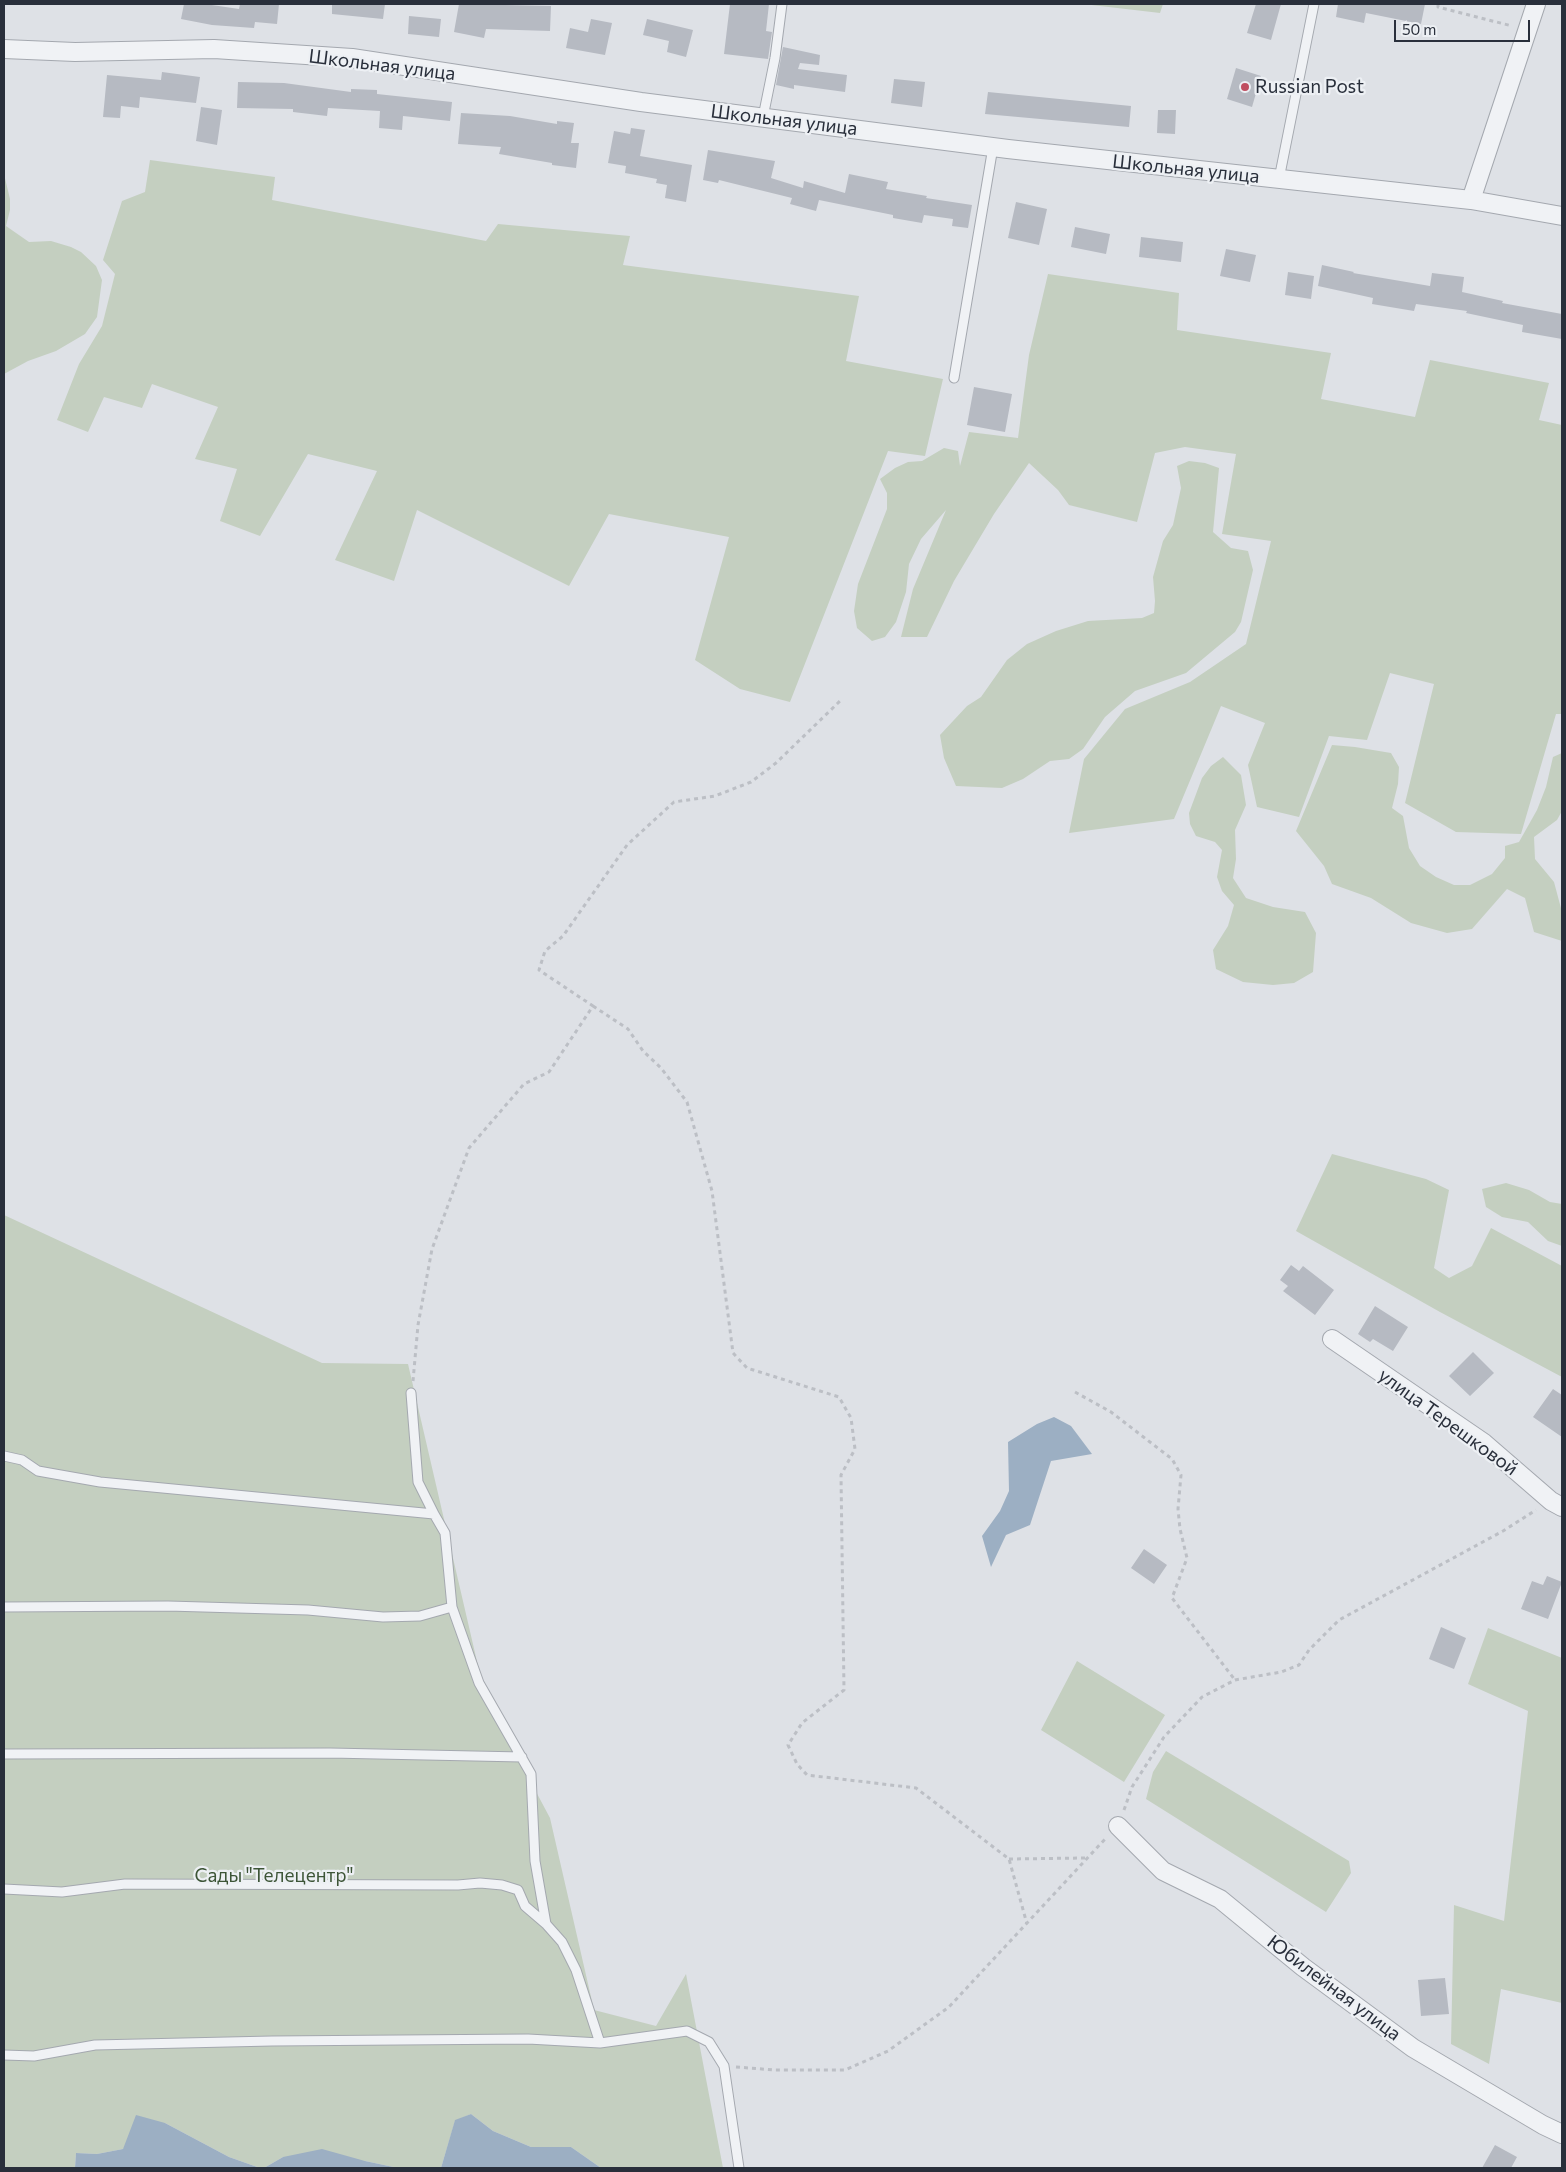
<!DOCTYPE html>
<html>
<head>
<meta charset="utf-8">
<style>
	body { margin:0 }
	#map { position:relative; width:1566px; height:2172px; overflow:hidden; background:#dee1e6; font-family:Commissioner,sans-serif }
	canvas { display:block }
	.frame { position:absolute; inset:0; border:5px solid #292f3b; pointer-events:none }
	.scale { position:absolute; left:1394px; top:20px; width:136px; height:22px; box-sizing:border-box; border:2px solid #292f3b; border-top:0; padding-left:6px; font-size:15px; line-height:18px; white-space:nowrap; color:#292f3b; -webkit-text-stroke:4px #edf0f4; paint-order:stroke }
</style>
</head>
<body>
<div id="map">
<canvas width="1566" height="2172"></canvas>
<div class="frame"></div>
<div class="scale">50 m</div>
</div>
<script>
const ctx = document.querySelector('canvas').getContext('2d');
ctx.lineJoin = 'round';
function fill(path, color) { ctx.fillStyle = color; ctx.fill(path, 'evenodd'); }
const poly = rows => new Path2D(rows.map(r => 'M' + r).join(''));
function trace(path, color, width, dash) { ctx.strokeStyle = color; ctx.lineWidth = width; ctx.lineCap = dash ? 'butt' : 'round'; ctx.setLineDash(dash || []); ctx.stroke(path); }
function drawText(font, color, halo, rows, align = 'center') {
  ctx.font = font + ' Commissioner,sans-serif'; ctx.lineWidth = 4.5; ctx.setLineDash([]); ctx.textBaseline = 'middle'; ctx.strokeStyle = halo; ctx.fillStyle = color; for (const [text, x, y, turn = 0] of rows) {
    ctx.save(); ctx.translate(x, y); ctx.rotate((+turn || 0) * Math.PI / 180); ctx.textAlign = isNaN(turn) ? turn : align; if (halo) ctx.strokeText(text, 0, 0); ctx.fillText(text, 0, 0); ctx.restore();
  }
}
fill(poly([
	[1083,4,1163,4,1160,13],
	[150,160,275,177,272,200,486,241,498,224,630,236,623,265,859,296,846,361,943,379,925,456,888,451,790,702,740,689,695,660,729,537,609,514,569,586,417,510,394,581,335,560,377,471,308,454,260,536,220,521,237,469,195,459,218,407,152,384,142,408,104,397,88,432,57,420,79,364,102,326,115,274,103,260,122,201,145,192],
	[4,174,10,199,10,210,6,226,29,242,51,241,71,247,81,252,96,266,102,280,97,317,85,334,56,351,28,361,4,374],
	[1048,274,1179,293,1177,330,1331,353,1321,399,1415,417,1430,360,1549,383,1539,420,1562,425,1562,714,1556,714,1521,834,1456,832,1405,803,1434,684,1390,673,1367,740,1329,736,1299,817,1257,807,1248,765,1265,723,1221,706,1174,819,1069,833,1084,759,1125,709,1190,682,1246,644,1271,541,1222,534,1236,454,1185,447,1155,453,1137,522,1069,505,1058,490,1029,463,994,514,954,581,927,637,901,637,913,589,946,510,921,539,909,564,906,592,896,622,885,637,872,641,857,628,854,611,858,584,887,509,887,493,880,479,895,468,908,462,922,461,944,448,958,451,960,466,969,432,1018,438,1029,355],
	[1189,461,1205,463,1219,468,1213,532,1231,548,1248,551,1253,570,1241,622,1235,632,1186,673,1135,691,1105,717,1083,749,1069,759,1050,761,1023,779,1002,788,956,786,944,758,940,735,967,706,981,697,1007,660,1027,644,1056,631,1088,621,1142,618,1154,613,1155,601,1153,577,1163,541,1173,525,1181,488,1177,466],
	[1332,745,1355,747,1391,753,1399,767,1398,784,1392,808,1403,816,1409,848,1420,866,1436,877,1454,885,1470,885,1492,874,1505,858,1505,846,1519,842,1537,810,1546,787,1553,757,1562,753,1562,811,1557,820,1534,837,1535,859,1554,882,1562,912,1562,941,1534,932,1525,898,1507,889,1472,929,1447,933,1411,923,1371,898,1332,884,1324,866,1296,831],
	[1223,757,1241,775,1246,805,1235,830,1236,859,1233,878,1246,898,1273,907,1305,912,1316,933,1313,972,1294,983,1273,985,1243,982,1216,969,1213,950,1228,926,1234,905,1222,891,1217,877,1222,850,1215,842,1196,836,1190,824,1189,813,1202,778,1211,766],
	[1332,1154,1426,1179,1449,1190,1434,1268,1449,1278,1472,1266,1491,1228,1562,1266,1562,1377,1440,1312,1296,1231],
	[1506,1183,1529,1190,1550,1202,1562,1204,1562,1246,1548,1241,1528,1222,1502,1217,1486,1207,1482,1189],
	[4,1215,322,1363,408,1364,485,1696,550,1818,594,2010,656,2026,686,1974,723,2168,601,2168,571,2147,531,2147,493,2131,471,2114,455,2121,441,2168,398,2168,365,2161,283,2157,264,2168,260,2168,229,2157,165,2123,123,2149,97,2154,76,2153,75,2168,4,2168],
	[1488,1628,1562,1658,1562,2003,1501,1989,1489,2064,1451,2044,1454,1905,1504,1921,1528,1711,1468,1684],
	[1077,1661,1165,1715,1124,1782,1041,1730],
	[1166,1751,1349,1861,1351,1873,1326,1912,1146,1799,1153,1772]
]), '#c4cfc0');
fill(poly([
	[1054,1417,1071,1426,1092,1454,1051,1461,1030,1525,1006,1535,991,1567,982,1536,1000,1511,1009,1491,1008,1442,1037,1424],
	[471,2114,493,2131,531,2147,571,2147,601,2168,441,2168,455,2120],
	[136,2115,165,2123,229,2157,260,2168,75,2168,76,2153,97,2154,123,2149],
	[322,2149,365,2161,398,2168,264,2168,283,2157]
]), '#9cafc3');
fill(poly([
	[184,4,205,4,239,9,240,4,279,4,277,24,255,22,254,28,212,25,181,19],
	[332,4,385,4,383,19,332,14],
	[459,4,551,6,550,31,486,29,484,38,454,32],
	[730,4,769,4,766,31,772,32,768,59,724,54],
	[1256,4,1281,4,1271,40,1247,33],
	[1338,4,1425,4,1421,24,1366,13,1364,23,1336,17],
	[409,16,441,19,439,37,408,34],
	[591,19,612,23,605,55,566,48,570,28,588,32],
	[647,19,693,30,686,57,667,52,669,41,643,35],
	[783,47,820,55,819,65,800,63,798,69,847,75,845,92,794,85,794,89,776,85],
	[1236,68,1261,76,1252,107,1227,99],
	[162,72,200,77,196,103,140,97,139,108,121,106,120,118,103,117,107,75,161,80],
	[894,79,925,82,922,107,891,103],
	[238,82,284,83,351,92,351,89,377,90,377,94,452,102,450,121,403,116,402,130,379,128,380,111,328,108,327,116,293,112,293,109,237,108],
	[988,92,1131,106,1129,127,985,114],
	[201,107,222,110,217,145,196,141],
	[1158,110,1176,110,1175,134,1157,133],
	[461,113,510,116,557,124,557,121,574,123,571,143,579,143,576,168,552,165,552,163,499,154,501,147,458,144],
	[631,128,645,130,640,156,692,165,686,202,665,198,667,185,656,183,657,179,625,173,626,166,608,163,614,131,630,134],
	[708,150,775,161,771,178,803,188,804,181,845,193,849,174,888,182,886,189,927,196,926,198,972,205,968,228,952,226,953,219,924,215,922,223,893,218,893,215,819,200,816,211,790,204,792,198,719,180,718,183,703,180],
	[1016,202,1047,209,1039,245,1008,238],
	[1075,227,1110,234,1106,254,1071,247],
	[1141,237,1183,242,1181,262,1139,257],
	[1226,249,1256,255,1250,282,1220,276],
	[1322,265,1354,272,1353,273,1430,286,1432,273,1464,277,1462,292,1503,301,1502,303,1562,314,1562,339,1522,332,1523,325,1466,313,1467,311,1416,304,1414,311,1372,304,1373,298,1318,286],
	[1288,272,1314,276,1311,299,1285,295],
	[974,387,1012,394,1005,432,967,425],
	[1291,1265,1299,1271,1303,1266,1334,1290,1315,1315,1283,1291,1288,1286,1280,1280],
	[1375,1306,1408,1327,1393,1351,1373,1339,1370,1342,1358,1334],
	[1473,1352,1494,1373,1470,1396,1449,1376],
	[1553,1389,1562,1395,1562,1437,1533,1417],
	[1144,1549,1167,1565,1154,1584,1131,1568],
	[1547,1576,1562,1582,1548,1619,1521,1609,1532,1581,1543,1585],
	[1441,1627,1466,1638,1454,1669,1429,1659],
	[1445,1978,1449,2014,1421,2016,1418,1980],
	[1495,2145,1517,2157,1511,2168,1482,2168]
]), '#b6bac2');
const service = poly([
	[763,117,775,58,782,4],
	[1279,179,1314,4],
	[954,378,993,147],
	[411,1393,418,1482,434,1514],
	[4,1456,22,1460,38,1471,100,1482,434,1514,445,1533,452,1607,479,1683,531,1774,535,1861,546,1924,562,1942,576,1970,600,2043,687,2031,709,2042,724,2066,739,2168],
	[4,1607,168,1606,308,1610,383,1617,420,1616,452,1607],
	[4,1754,330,1753,522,1757],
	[4,1889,62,1892,125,1884,458,1885,480,1883,502,1885,518,1890,525,1906,546,1924],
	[4,2055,34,2056,95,2045,272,2041,528,2039,600,2043]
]);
const minor = poly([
	[4,49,75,52,214,49,352,58,641,102,1008,149,1471,200,1562,216],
	[1471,200,1536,4],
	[1332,1339,1484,1443,1551,1501,1562,1507],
	[1118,1826,1163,1871,1220,1899,1303,1967,1413,2048,1543,2125,1562,2134]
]);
trace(service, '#a4a8af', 11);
trace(minor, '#a4a8af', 20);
trace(poly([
	[1438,4,1438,7,1512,26],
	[593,1006,628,1029,643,1051,661,1068,687,1102,712,1191,733,1353,747,1368,839,1397,851,1418,855,1449,841,1475,844,1690,802,1723,788,1745,797,1764,807,1775,916,1788,1009,1859,1027,1924],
	[413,1381,418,1325,432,1249,469,1148,524,1084,549,1072,593,1006,539,970,545,951,563,936,627,845,674,802,715,796,751,782,776,763,840,701],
	[1075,1392,1111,1412,1172,1459,1181,1475,1178,1509,1180,1529,1187,1558,1172,1598,1235,1680],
	[1124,1810,1132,1787,1164,1737,1202,1697,1235,1680,1281,1672,1299,1665,1309,1650,1339,1620,1503,1531,1536,1510],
	[1009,1859,1085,1858],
	[736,2067,775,2070,845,2070,888,2051,949,2007,1106,1838]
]), '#bcbfc5', 3, [4, 4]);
trace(service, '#f0f2f5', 9);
trace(minor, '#f0f2f5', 18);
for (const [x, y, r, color] of [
	[1245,87,5,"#c04e60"]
]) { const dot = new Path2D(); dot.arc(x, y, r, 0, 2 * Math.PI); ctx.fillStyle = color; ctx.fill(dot); trace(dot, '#edf0f4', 2); }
drawText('19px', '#292f3b', '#edf0f4', [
	["Школьная улица",382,65,7],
	["Школьная улица",784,120,7],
	["Школьная улица",1186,169,6],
	["улица Терешковой",1448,1422,36],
	["Юбилейная улица",1334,1988,37]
]);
drawText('19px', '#292f3b', '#edf0f4', [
	["Russian Post",1255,87]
], 'left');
drawText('19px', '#3d5537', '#edf0f4', [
	["Сады \"Телецентр\"",274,1876]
]);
</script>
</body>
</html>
